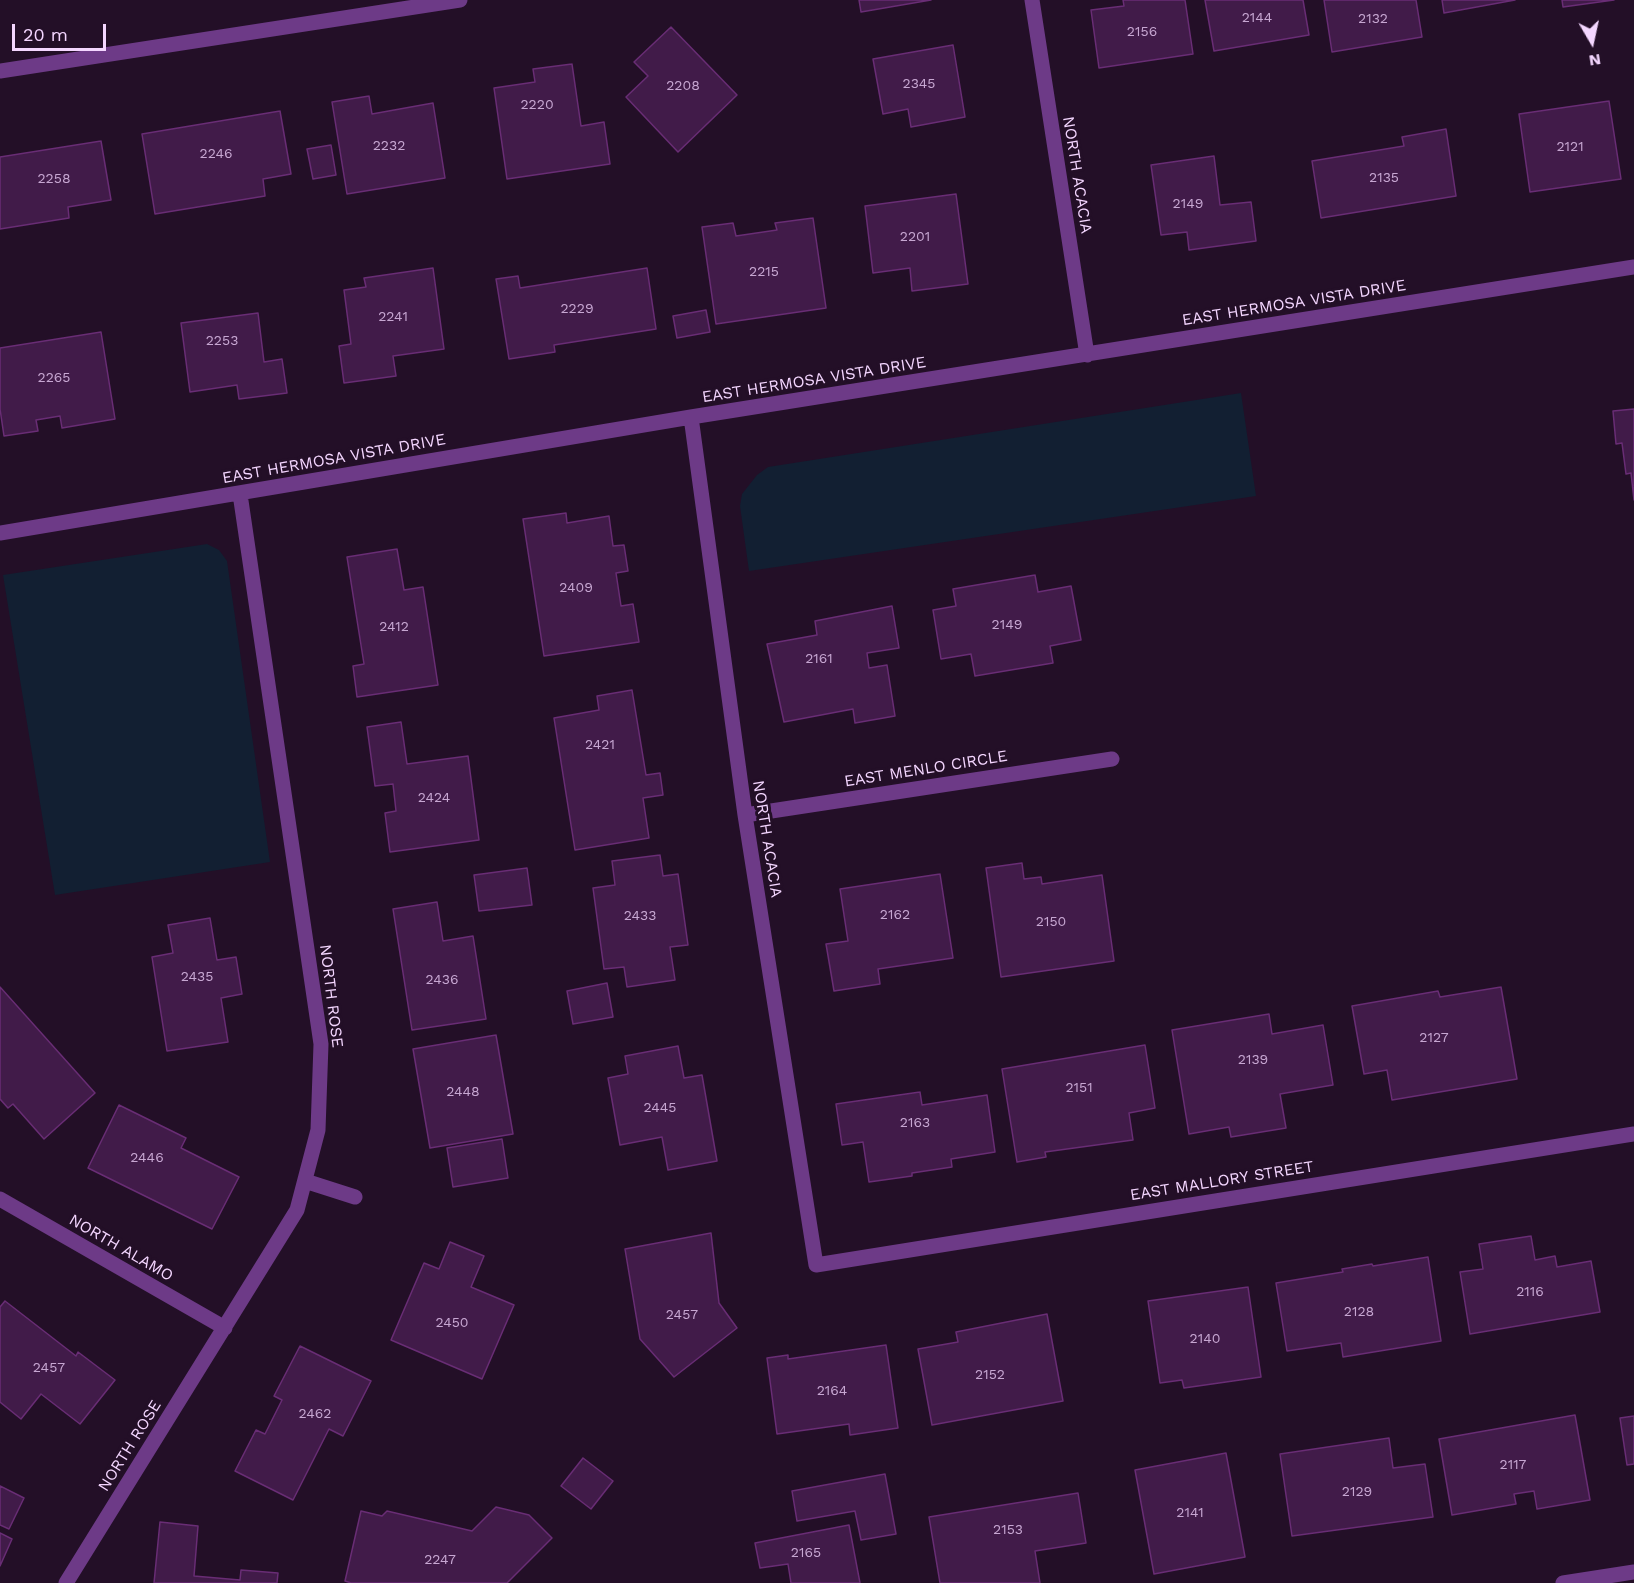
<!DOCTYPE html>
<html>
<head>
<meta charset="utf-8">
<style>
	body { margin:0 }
	#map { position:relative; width:1634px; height:1583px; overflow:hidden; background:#230f27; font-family:"Work Sans",sans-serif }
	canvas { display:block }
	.north { position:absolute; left:1562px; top:12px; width:60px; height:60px; -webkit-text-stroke:4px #230f27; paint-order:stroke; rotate:171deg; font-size:16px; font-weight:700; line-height:24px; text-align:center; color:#f4d6ff }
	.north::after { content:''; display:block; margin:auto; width:21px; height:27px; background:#f4d6ff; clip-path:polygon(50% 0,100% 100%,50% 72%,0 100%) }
	.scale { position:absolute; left:12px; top:24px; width:94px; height:27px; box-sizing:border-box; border:3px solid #f4d6ff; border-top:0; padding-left:8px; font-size:18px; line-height:21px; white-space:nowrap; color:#f4d6ff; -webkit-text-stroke:4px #230f27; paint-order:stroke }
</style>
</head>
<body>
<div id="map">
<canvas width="1634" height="1583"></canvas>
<div class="north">N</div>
<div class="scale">20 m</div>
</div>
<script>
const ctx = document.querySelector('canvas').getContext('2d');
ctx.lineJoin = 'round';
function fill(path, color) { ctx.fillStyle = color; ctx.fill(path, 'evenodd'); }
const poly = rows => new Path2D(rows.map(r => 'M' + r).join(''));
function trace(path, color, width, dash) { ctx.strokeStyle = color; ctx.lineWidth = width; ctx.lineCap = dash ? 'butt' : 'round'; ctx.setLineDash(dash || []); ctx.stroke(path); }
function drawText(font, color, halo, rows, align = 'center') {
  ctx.font = font + ' "Work Sans",sans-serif'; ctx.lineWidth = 6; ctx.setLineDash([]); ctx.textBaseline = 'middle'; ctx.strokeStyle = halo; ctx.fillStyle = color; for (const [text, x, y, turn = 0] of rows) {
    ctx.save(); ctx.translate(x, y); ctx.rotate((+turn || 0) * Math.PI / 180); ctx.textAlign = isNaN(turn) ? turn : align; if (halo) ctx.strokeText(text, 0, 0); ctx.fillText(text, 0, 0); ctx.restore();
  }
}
fill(poly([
	[1241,393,1256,496,749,571,740,506,742,494,757,475,768,467],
	[207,544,219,550,227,561,270,862,55,895,3,575]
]), '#121f32');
const building = poly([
	[859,0,931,0,861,12,859,0],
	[1123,0,1185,0,1193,54,1099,68,1091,10,1124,6,1123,0],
	[1205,0,1303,0,1309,35,1214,51,1205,0],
	[1324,0,1416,0,1422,37,1332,52,1324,0],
	[1442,0,1515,0,1444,13,1442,0],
	[1562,0,1614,0,1563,7,1562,0],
	[671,27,737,95,678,152,626,97,648,76,634,62,671,27],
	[953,45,965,117,911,127,908,109,883,114,873,59,953,45],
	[572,64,581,126,604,122,610,164,507,179,494,88,535,82,533,69,572,64],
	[369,96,372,114,433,103,445,178,347,194,332,102,369,96],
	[1609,101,1621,179,1530,192,1519,114,1609,101],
	[280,111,291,174,263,179,265,196,155,214,142,134,280,111],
	[1446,129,1456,196,1321,218,1312,161,1404,146,1402,137,1446,129],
	[101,141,111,200,68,207,69,218,0,229,0,157,101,141],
	[331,145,336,175,313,179,307,149,331,145],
	[1214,156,1220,205,1251,202,1256,241,1189,250,1187,232,1161,235,1151,165,1214,156],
	[956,194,968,284,912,291,910,268,873,273,865,206,956,194],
	[813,218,826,308,716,324,702,227,733,223,736,236,777,230,775,223,813,218],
	[433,268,444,349,393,356,396,376,344,383,339,346,351,344,344,290,366,287,364,278,433,268],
	[647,268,656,329,554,345,555,352,509,359,496,279,518,276,520,288,647,268],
	[706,310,710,332,677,338,673,316,706,310],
	[258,313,264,362,282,359,287,393,239,399,237,385,190,392,181,323,258,313],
	[101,332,115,419,62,428,60,416,36,420,38,431,4,436,0,409,0,348,101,332],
	[1634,409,1634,500,1631,473,1626,474,1622,443,1616,444,1613,411,1634,409],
	[566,513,567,523,609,516,613,546,624,545,628,571,616,573,621,606,633,604,639,642,544,656,523,519,566,513],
	[397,549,404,590,423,587,438,685,357,697,353,666,364,664,347,557,397,549],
	[1035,575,1038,592,1071,586,1081,640,1050,646,1053,663,975,676,971,654,941,659,933,610,956,606,953,589,1035,575],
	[892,606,899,648,867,653,869,668,887,665,895,716,855,723,853,709,784,722,767,644,817,635,815,621,892,606],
	[632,690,646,775,660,773,663,795,643,798,649,838,575,850,554,718,599,710,597,696,632,690],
	[401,722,407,764,468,756,479,840,390,852,385,813,396,811,393,784,375,786,367,727,401,722],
	[660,855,663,876,678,874,688,945,670,947,675,980,627,987,624,967,604,969,593,888,615,885,612,861,660,855],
	[1022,863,1024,879,1041,877,1042,884,1102,875,1114,961,1001,977,986,868,1022,863],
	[527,868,532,905,479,911,474,875,527,868],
	[940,874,953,958,878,969,880,984,834,991,826,944,848,941,840,889,940,874],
	[437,902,443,941,473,936,486,1019,412,1030,393,909,437,902],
	[210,918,217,960,236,957,242,994,221,998,228,1042,167,1051,152,957,173,953,168,925,210,918],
	[607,983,613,1017,573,1024,567,991,607,983],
	[0,987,95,1093,44,1139,13,1104,8,1108,0,1099,0,987],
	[1501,987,1517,1079,1392,1100,1387,1070,1364,1074,1352,1006,1438,991,1440,997,1501,987],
	[1269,1014,1272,1034,1323,1025,1333,1085,1280,1094,1286,1128,1231,1137,1229,1127,1189,1134,1172,1030,1269,1014],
	[496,1035,513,1134,430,1148,413,1049,496,1035],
	[1145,1045,1155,1108,1129,1113,1133,1140,1045,1152,1046,1157,1017,1162,1002,1069,1145,1045],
	[678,1046,684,1078,702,1075,717,1161,668,1170,662,1137,620,1145,608,1078,628,1074,625,1056,678,1046],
	[920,1092,922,1105,987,1095,995,1152,951,1159,952,1167,912,1173,912,1176,869,1182,863,1142,842,1145,836,1104,920,1092],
	[119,1105,186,1138,181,1148,239,1177,212,1229,88,1168,119,1105],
	[502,1139,508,1178,453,1187,447,1148,502,1139],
	[711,1233,719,1303,737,1328,674,1377,640,1339,625,1249,711,1233],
	[1531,1236,1535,1260,1555,1256,1557,1267,1591,1261,1600,1312,1470,1334,1460,1272,1483,1269,1479,1244,1531,1236],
	[450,1242,484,1256,471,1287,514,1305,482,1379,391,1340,424,1263,439,1269,450,1242],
	[1428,1257,1441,1341,1343,1357,1341,1343,1287,1351,1276,1283,1343,1272,1342,1269,1372,1264,1373,1266,1428,1257],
	[1248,1287,1261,1377,1184,1388,1182,1380,1160,1383,1148,1301,1248,1287],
	[5,1301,76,1356,78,1352,115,1380,80,1424,41,1394,21,1419,0,1402,0,1307,5,1301],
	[1047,1314,1063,1401,932,1425,918,1349,958,1342,956,1332,1047,1314],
	[886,1345,898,1428,850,1435,849,1424,777,1434,767,1358,788,1355,788,1359,886,1345],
	[300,1346,371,1381,343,1436,329,1429,293,1500,235,1471,256,1430,265,1434,282,1400,274,1396,300,1346],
	[1575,1415,1590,1500,1537,1509,1534,1491,1514,1494,1516,1504,1452,1515,1439,1439,1575,1415],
	[1634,1416,1634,1464,1627,1465,1620,1418,1634,1416],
	[1389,1438,1393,1468,1425,1464,1433,1517,1292,1536,1280,1454,1389,1438],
	[1226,1453,1245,1557,1154,1574,1135,1470,1226,1453],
	[583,1458,613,1481,591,1509,561,1486,583,1458],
	[885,1474,896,1534,861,1540,855,1511,797,1521,792,1491,885,1474],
	[0,1486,24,1498,9,1529,0,1525,0,1486],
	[1078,1493,1086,1543,1035,1551,1040,1583,940,1583,929,1517,1078,1493],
	[496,1507,529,1515,552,1538,507,1583,351,1583,345,1581,361,1511,382,1516,387,1511,472,1531,496,1507],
	[160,1522,198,1526,194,1576,240,1580,241,1570,278,1573,277,1583,154,1583,160,1522],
	[849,1525,860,1583,791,1583,788,1564,760,1568,755,1543,849,1525],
	[0,1533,12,1539,0,1566,0,1533]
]);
fill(building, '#411b49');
trace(building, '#692d75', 1.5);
trace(poly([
	[1032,0,1087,355],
	[0,71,460,0],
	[691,417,745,815,816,1265,1634,1134],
	[0,533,691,417,1634,267],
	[745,815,1112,759],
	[305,1181,355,1197],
	[0,1199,225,1328],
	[66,1583,297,1210,318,1130,321,1044,240,494],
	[1563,1583,1634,1572]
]), '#6d3a87', 15);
drawText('14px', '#c7a7d2', null, [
	["2144",1257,18],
	["2132",1373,19],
	["2156",1142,32],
	["2345",919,84],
	["2208",683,86],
	["2220",537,105],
	["2232",389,146],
	["2121",1570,147],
	["2246",216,154],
	["2135",1384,178],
	["2258",54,179],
	["2149",1188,204],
	["2201",915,237],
	["2215",764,272],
	["2229",577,309],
	["2241",393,317],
	["2253",222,341],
	["2265",54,378],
	["2409",576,588],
	["2149",1007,625],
	["2412",394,627],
	["2161",819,659],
	["2421",600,745],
	["2424",434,798],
	["2162",895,915],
	["2433",640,916],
	["2150",1051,922],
	["2435",197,977],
	["2436",442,980],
	["2127",1434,1038],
	["2139",1253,1060],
	["2151",1079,1088],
	["2448",463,1092],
	["2445",660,1108],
	["2163",915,1123],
	["2446",147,1158],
	["2116",1530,1292],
	["2128",1359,1312],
	["2457",682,1315],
	["2450",452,1323],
	["2140",1205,1339],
	["2457",49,1368],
	["2152",990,1375],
	["2164",832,1391],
	["2462",315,1414],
	["2117",1513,1465],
	["2129",1357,1492],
	["2141",1190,1513],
	["2153",1008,1530],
	["2165",806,1553],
	["2247",440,1560]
]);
drawText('16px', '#f4d6ff', '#230f27', [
	["NORTH ACACIA",1077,175,81],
	["EAST HERMOSA VISTA DRIVE",1294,303,-9],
	["EAST HERMOSA VISTA DRIVE",814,380,-9],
	["EAST HERMOSA VISTA DRIVE",334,459,-10],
	["EAST MENLO CIRCLE",926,769,-9],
	["NORTH ACACIA",767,839,81],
	["NORTH ROSE",331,996,83],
	["EAST MALLORY STREET",1222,1181,-9],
	["NORTH ALAMO",121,1248,30],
	["NORTH ROSE",130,1446,-58]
]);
</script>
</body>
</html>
